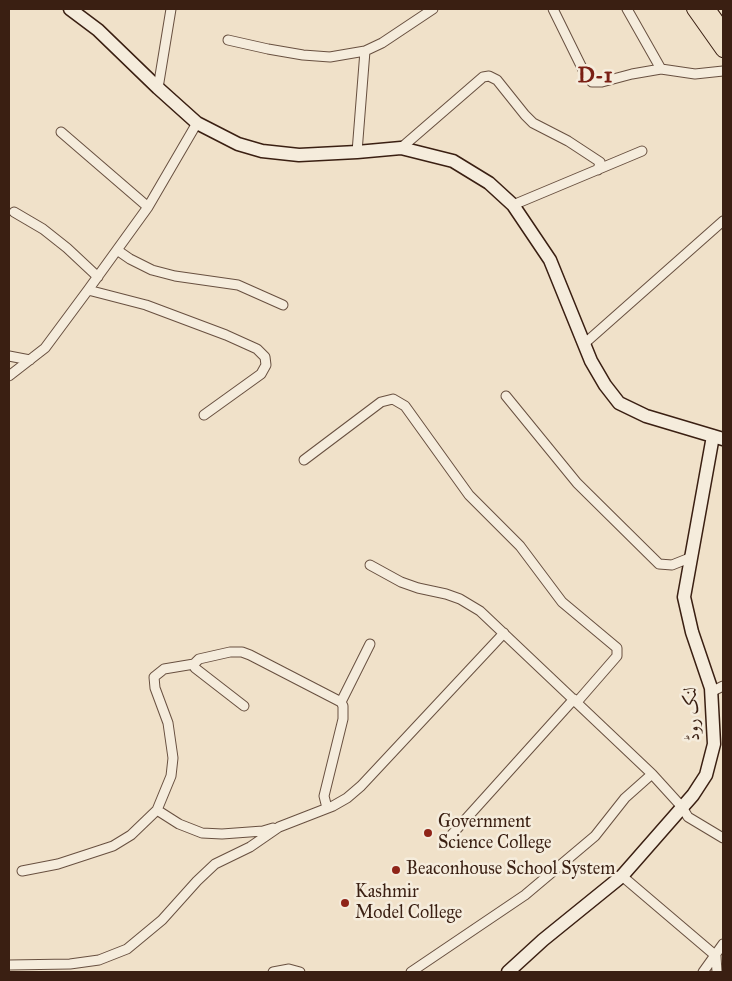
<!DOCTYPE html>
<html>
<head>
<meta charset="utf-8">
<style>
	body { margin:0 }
	#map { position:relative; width:732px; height:981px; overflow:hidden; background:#f0e1c9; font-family:"IM FELL Great Primer",serif }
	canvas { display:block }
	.frame { position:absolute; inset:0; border:10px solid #3a1f12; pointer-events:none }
</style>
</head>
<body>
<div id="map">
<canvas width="732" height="981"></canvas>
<div class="frame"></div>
</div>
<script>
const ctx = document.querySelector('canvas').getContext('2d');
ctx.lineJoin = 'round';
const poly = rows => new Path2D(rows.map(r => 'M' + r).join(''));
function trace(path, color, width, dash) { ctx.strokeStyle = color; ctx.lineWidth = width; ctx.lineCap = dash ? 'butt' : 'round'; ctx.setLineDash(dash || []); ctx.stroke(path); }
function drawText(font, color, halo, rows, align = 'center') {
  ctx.font = font + ' "IM FELL Great Primer",Amiri,serif'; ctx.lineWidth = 5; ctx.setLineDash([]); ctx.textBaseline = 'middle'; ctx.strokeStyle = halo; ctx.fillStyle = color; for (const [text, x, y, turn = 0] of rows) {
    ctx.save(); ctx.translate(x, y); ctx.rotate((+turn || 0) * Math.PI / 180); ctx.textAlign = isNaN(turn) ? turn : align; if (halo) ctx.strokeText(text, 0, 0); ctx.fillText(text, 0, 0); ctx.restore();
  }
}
const street = poly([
	[553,9,586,76,592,82,602,82,632,74,661,69,695,74,723,71],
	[627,9,661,69],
	[228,40,268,49,303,55,330,57,365,51,382,43,433,9],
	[158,88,171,9],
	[61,132,148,207],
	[401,148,483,77,489,76,497,80,525,115,533,123,568,141,600,162,598,170],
	[357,152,365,51],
	[513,205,642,151],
	[14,212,43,229,67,248,98,277],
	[117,250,130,259,152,270,175,276,238,285,283,305],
	[88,290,146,305,226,335,257,349,265,357,266,365,261,374,204,415],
	[584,344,723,221],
	[9,356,30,360],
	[9,376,45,348,88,290,148,207,197,123],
	[506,396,577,483,659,564,672,565,692,557],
	[304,460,381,402,393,399,405,406,469,495,520,546,562,602,617,648,617,656,577,702],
	[370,565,401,582,418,588,446,594,460,599,480,611,652,774,682,807,688,817,723,838],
	[194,664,195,668,244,706],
	[711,688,715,690,723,686],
	[341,702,370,644],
	[157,810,179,824,202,833,222,834,263,831,273,828],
	[446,841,574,699],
	[22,871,58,864,113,846,131,835,157,810,171,776,173,758,168,723,155,688,154,677,164,669,194,664,199,659,230,652,242,652,250,655,341,702,343,706,343,719,324,796,327,808],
	[622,876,716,956,717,972],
	[9,965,70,964,99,960,127,949,162,920,197,881,215,864,250,847,279,827,333,806,347,798,361,786,504,633],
	[273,972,289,969,300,972],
	[411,972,525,895,595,836,625,798,652,774],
	[703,972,723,944]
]);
const secondary = poly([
	[70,9,98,30,158,88,197,123,238,144,262,151,299,155,357,152,401,148,453,161,489,183,513,205,550,260,591,361,605,385,619,403,646,416,723,439],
	[508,972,543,940,622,876,693,795,706,775,714,744,711,688,692,632,684,597,713,436]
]);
const primary = poly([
	[694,9,723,50],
	[708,9,723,30]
]);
trace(street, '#685040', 11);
trace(secondary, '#3a1f12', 15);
trace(primary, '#3a1f12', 16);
trace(street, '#f5ecdc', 9);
trace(secondary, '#f5ecdc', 12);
trace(primary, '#f0e1c9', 14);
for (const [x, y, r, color] of [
	[428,833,5,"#8f2418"],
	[396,870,5,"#8f2418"],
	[345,903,5,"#8f2418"]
]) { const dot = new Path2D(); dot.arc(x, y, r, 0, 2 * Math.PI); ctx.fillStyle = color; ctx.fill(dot); trace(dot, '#f5ecdc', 2); }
drawText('18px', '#3a1f12', '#f5ecdc', [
	["لنک روڈ",693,714,-94]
]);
drawText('18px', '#3a1f12', '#f5ecdc', [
	["Government",438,823],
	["Science College",438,844],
	["Beaconhouse School System",406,870],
	["Kashmir",355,893],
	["Model College",355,914]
], 'left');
drawText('bold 22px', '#7a1f14', '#f5ecdc', [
	["D-1",595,77]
]);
</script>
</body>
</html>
